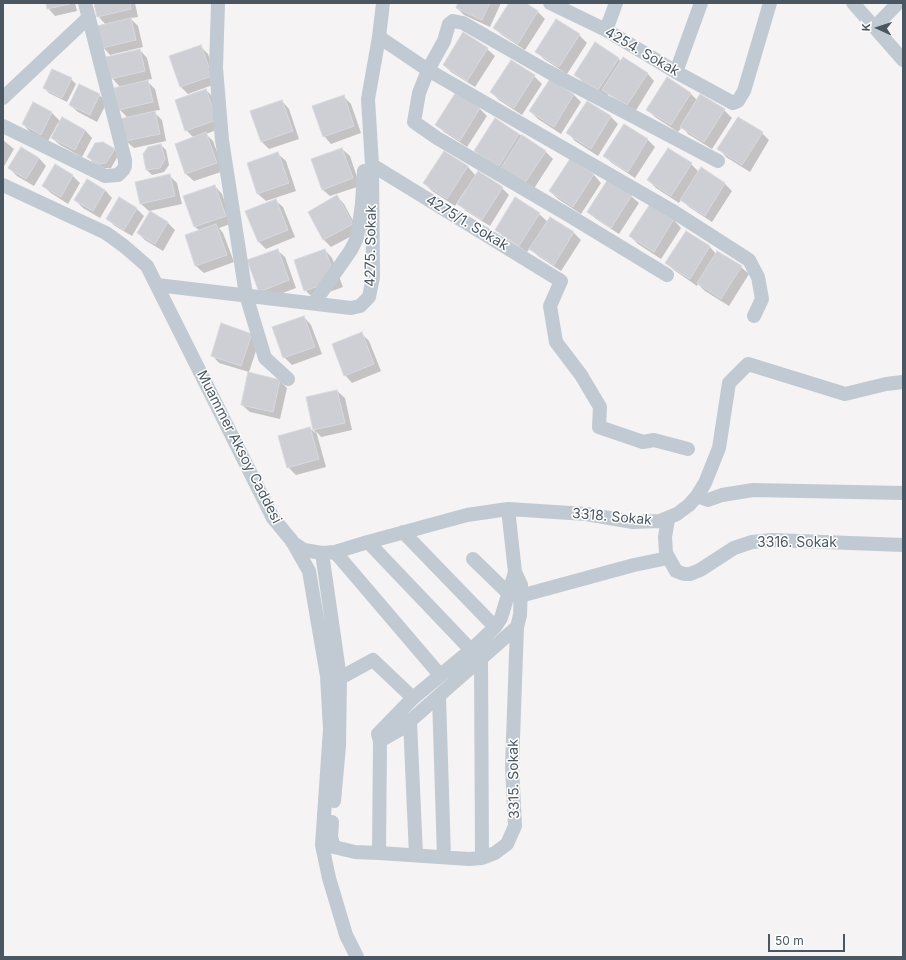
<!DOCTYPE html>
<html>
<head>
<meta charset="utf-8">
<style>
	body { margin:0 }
	#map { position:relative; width:906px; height:960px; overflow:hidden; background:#f5f3f3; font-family:Inter,sans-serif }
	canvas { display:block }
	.frame { position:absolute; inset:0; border:4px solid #4a5661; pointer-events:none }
	.north { position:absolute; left:858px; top:8px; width:40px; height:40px; -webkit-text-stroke:3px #fff; paint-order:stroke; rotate:273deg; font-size:11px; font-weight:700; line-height:16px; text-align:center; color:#4a5661 }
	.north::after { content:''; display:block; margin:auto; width:14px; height:18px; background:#4a5661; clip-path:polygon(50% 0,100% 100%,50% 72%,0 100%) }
	.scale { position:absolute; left:768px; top:934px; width:77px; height:18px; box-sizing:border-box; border:2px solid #4a5661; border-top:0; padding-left:5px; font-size:12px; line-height:14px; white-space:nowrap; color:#4a5661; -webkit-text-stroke:3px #fff; paint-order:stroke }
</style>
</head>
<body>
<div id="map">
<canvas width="906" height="960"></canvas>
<div class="frame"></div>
<div class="north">K</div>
<div class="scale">50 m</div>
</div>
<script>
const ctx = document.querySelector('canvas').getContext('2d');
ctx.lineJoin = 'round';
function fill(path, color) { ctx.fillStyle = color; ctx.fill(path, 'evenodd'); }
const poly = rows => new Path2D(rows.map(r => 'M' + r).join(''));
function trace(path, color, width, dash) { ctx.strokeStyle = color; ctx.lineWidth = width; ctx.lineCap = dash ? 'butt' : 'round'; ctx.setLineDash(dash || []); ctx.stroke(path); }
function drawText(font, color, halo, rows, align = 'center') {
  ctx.font = font + ' Inter,sans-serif'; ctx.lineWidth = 3; ctx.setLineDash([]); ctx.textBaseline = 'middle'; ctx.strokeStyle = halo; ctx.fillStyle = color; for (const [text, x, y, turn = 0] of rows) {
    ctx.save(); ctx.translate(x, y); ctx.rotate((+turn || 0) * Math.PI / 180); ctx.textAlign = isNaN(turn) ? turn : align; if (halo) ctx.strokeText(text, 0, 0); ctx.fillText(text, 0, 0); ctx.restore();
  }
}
fill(poly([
	[47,3,75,3,77,11,55,16,48,8],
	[95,3,135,3,138,17,130,18,138,26,143,47,110,55,103,47,106,25,98,16],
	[459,3,501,3,490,27,464,15,457,8],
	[510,3,524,3,538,12,545,19,525,50,502,35,494,28],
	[556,20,579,35,587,43,567,74,544,59,536,51],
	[200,46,208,54,218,83,188,94,181,87],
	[487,49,495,56,475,87,451,72,444,65],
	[140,50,147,58,152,79,146,80,155,89,160,110,153,111,162,120,166,141,134,148,126,141,128,118,120,110,120,87,112,78],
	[619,59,621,62,647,73,654,81,635,112,608,94,606,97,583,82,575,75],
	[511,61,534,76,542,84,522,115,499,100,491,92],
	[71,79,76,84,67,102,49,93,44,88],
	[550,80,574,95,581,102,561,134,538,119,530,111],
	[206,90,214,98,224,127,206,134,213,141,224,171,194,181,186,174,176,144,194,138,186,130],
	[456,94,480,109,487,116,467,147,444,132,437,125],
	[691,94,697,100,724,110,732,118,712,149,688,134,682,127,678,132,655,117,648,110],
	[99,95,107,102,97,122,78,112,70,105],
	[343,96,351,104,361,133,331,144,324,136],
	[282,101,289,109,299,139,269,149,262,142,251,112],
	[587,102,611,117,618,124,598,156,575,141,568,133],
	[34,104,52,113,61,122,85,130,92,138,82,157,60,145,52,138,60,124,58,123,48,141,30,132,23,124],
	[624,125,648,140,655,147,635,178,612,163,604,156],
	[762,133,769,140,750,172,726,157,719,149],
	[519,134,545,151,553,159,533,190,483,158,475,151],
	[3,140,14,149,3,168],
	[103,143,115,150,119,154,111,168,104,168,93,162,88,157],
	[161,145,166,150,169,165,164,172,152,175,147,170,144,154],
	[342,149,350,156,360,186,330,196,322,189],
	[668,149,691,164,699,172,701,169,725,184,732,191,712,222,689,207,681,199,679,203,656,188,648,180],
	[444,152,468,167,476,176,502,188,509,195,490,226,466,211,459,204,467,190,466,189,455,206,432,191,424,183],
	[278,154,286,161,296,191,266,201,258,194,248,164],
	[39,158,46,166,34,186,17,176,9,168],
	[570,160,594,175,601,183,581,214,558,199,550,191],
	[55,165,73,176,80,183,68,204,51,193,43,186],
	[169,175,177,183,182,204,149,211,141,204],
	[215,186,222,194,233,223,219,228,223,233,234,262,204,273,196,266,186,236,200,231,195,227],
	[105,190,112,198,100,218,83,208,75,200],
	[337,196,344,204,359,232,331,247,324,240,309,212],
	[631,196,639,203,619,234,596,219,588,212],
	[275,200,283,207,295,237,266,249,259,242],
	[650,205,674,220,681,228,661,259,638,244,630,236],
	[137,209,144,216,132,236,115,226,107,219],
	[150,213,168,223,175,230,163,251,145,240,138,233],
	[539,214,548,222,550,218,574,233,581,240,561,271,538,256,530,248,527,252,504,237,496,230],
	[686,232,710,247,716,254,741,267,749,274,729,306,705,291,698,284,697,286,674,270,666,263],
	[277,250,285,257,296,288,267,299,260,291],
	[325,250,332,258,343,287,313,298,305,290],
	[304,317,311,325,322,354,292,365,284,357],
	[251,334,259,342,249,372,219,363,212,355],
	[362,334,369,341,381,371,352,383,345,375],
	[280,381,287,388,280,419,250,412,242,405],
	[337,391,345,398,352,430,321,437,316,431,326,467,296,475,288,467,310,428,315,433,307,398]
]), '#0003');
const building = poly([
	[46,3,70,3,70,4,47,9,46,3],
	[94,3,130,3,131,9,97,17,94,3],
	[458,3,490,3,482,20,456,8,458,3],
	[509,3,526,3,538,11,518,44,493,28,509,3],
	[131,18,136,40,102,48,97,26,131,18],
	[556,19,580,34,559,67,535,52,556,19],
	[463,32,488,48,467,81,443,65,463,32],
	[595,42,619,58,598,90,574,75,595,42],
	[201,45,212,76,180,87,169,56,201,45],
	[140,49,145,71,111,79,106,57,140,49],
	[623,57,648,73,627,105,602,90,623,57],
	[511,60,535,75,514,108,490,92,511,60],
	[52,69,72,78,62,98,43,88,52,69],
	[667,77,691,93,671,125,646,110,667,77],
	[550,79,574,94,554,127,529,111,550,79],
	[148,80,153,102,119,110,114,88,148,80],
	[79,84,100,94,90,115,69,105,79,84],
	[206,89,217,120,185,131,175,100,206,89],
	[456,92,480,108,460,141,435,125,456,92],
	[700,94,725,109,704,142,680,127,700,94],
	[344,95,354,126,323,137,312,106,344,95],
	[282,100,293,131,261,142,250,111,282,100],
	[587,101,611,116,591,149,566,133,587,101],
	[33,102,52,112,41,135,22,124,33,102],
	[155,111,160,134,125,141,120,119,155,111],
	[62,117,85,130,75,150,51,138,62,117],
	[738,117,763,132,742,165,717,149,738,117],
	[495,118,519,134,499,166,474,151,495,118],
	[624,124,648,139,628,172,603,156,624,124],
	[206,132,217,163,185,174,175,144,206,132],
	[522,135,546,151,525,183,501,168,522,135],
	[103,142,115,149,106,163,99,164,87,157,95,143,103,142],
	[161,144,165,159,160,168,146,170,143,154,148,147,161,144],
	[21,147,39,158,26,179,8,168,21,147],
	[342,148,353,178,322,190,311,159,342,148],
	[668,148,692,163,671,196,647,180,668,148],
	[444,151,468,166,447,199,423,183,444,151],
	[278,152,289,183,257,194,247,163,278,152],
	[570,159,594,174,573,207,549,191,570,159],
	[55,164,73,175,61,197,42,186,55,164],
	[701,167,725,183,705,216,680,200,701,167],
	[478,171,503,187,482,220,457,204,478,171],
	[170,174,175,196,140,204,135,182,170,174],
	[87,179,105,190,93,211,74,200,87,179],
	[608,179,632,195,611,228,587,212,608,179],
	[215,185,226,216,194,227,183,196,215,185],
	[337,195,353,224,323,240,308,212,337,195],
	[119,197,137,208,124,230,106,219,119,197],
	[515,197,540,213,519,246,495,230,515,197],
	[276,199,288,230,258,242,245,211,276,199],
	[650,204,674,219,654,252,629,236,650,204],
	[150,211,168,222,155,244,137,233,150,211],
	[550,217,574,232,554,265,529,249,550,217],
	[216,224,227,255,195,266,185,235,216,224],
	[686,231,710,246,690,279,665,263,686,231],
	[278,249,289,280,259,292,247,260,278,249],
	[325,249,336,280,304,291,294,260,325,249],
	[717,251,742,266,721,299,697,283,717,251],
	[304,316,315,347,283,358,272,327,304,316],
	[221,323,252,334,241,366,211,356,221,323],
	[362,332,374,364,344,376,332,344,362,332],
	[248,372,280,380,273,412,241,405,248,372],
	[337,390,345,423,313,430,306,397,337,390],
	[310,427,319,459,287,468,278,436,310,427]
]);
fill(building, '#cdcfd5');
trace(building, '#d7d9de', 1);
trace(poly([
	[218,3,216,68,222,140,246,295,265,358,288,379],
	[550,3,606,30,676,72,733,103,738,101,744,91,770,3],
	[853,3,903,60],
	[875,27,898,3],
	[606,30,616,3],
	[379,37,428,70,671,210,749,260,758,277,762,299,754,316],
	[676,72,701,3],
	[3,98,89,17],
	[3,126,105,176,118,175,123,170,125,166,125,160,85,3],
	[372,165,561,281,550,306,556,342,581,375,600,407,599,427,643,442,654,440,688,449],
	[3,185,106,233,124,246,147,266,273,518,292,541,309,571,327,676,330,729,322,845,329,878,346,935,357,957],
	[667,275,570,216,437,138,414,122,419,93,428,70,444,41,449,24,453,21,463,23,547,71,718,161],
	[157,285,351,308,360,306,369,297,373,277,372,165,368,99,379,37,383,3],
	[314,303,351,250,357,238,362,204,364,171],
	[697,496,708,500,722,495,753,490,903,493],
	[668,519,665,537,666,553,676,571,684,574,690,574,700,570,734,548,752,542,772,540,903,545],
	[403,532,495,627],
	[292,542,304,550,322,553,335,552,368,542,467,515,508,509,586,514,633,522,660,521,677,514,689,505,697,496,705,483,719,448,729,383,748,364,845,394,886,384,903,382],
	[368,542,471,650],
	[335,552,440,675],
	[322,553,340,678,373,660,413,698],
	[473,559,508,593],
	[520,596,634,565,668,558],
	[481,660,482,858],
	[439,696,444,857],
	[410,721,416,855],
	[380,741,401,729,517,627,520,615,521,585,515,572,508,509],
	[334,801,339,746,340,678],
	[332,822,331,837,334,847,355,852,379,853,380,741,378,734,413,698,471,650,495,627,501,618,515,572],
	[379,853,469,859,482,858,495,853,507,844,515,826,512,767,517,627]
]), '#c1cad2', 14);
drawText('14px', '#4a5661', '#fff', [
	["4254. Sokak",642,52,30],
	["4275/1. Sokak",467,223,31],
	["4275. Sokak",371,246,-89],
	["Muammer Aksoy Caddesi",239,447,63],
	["3318. Sokak",612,517,5],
	["3316. Sokak",797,543],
	["3315. Sokak",514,779,-91]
]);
</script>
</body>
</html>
